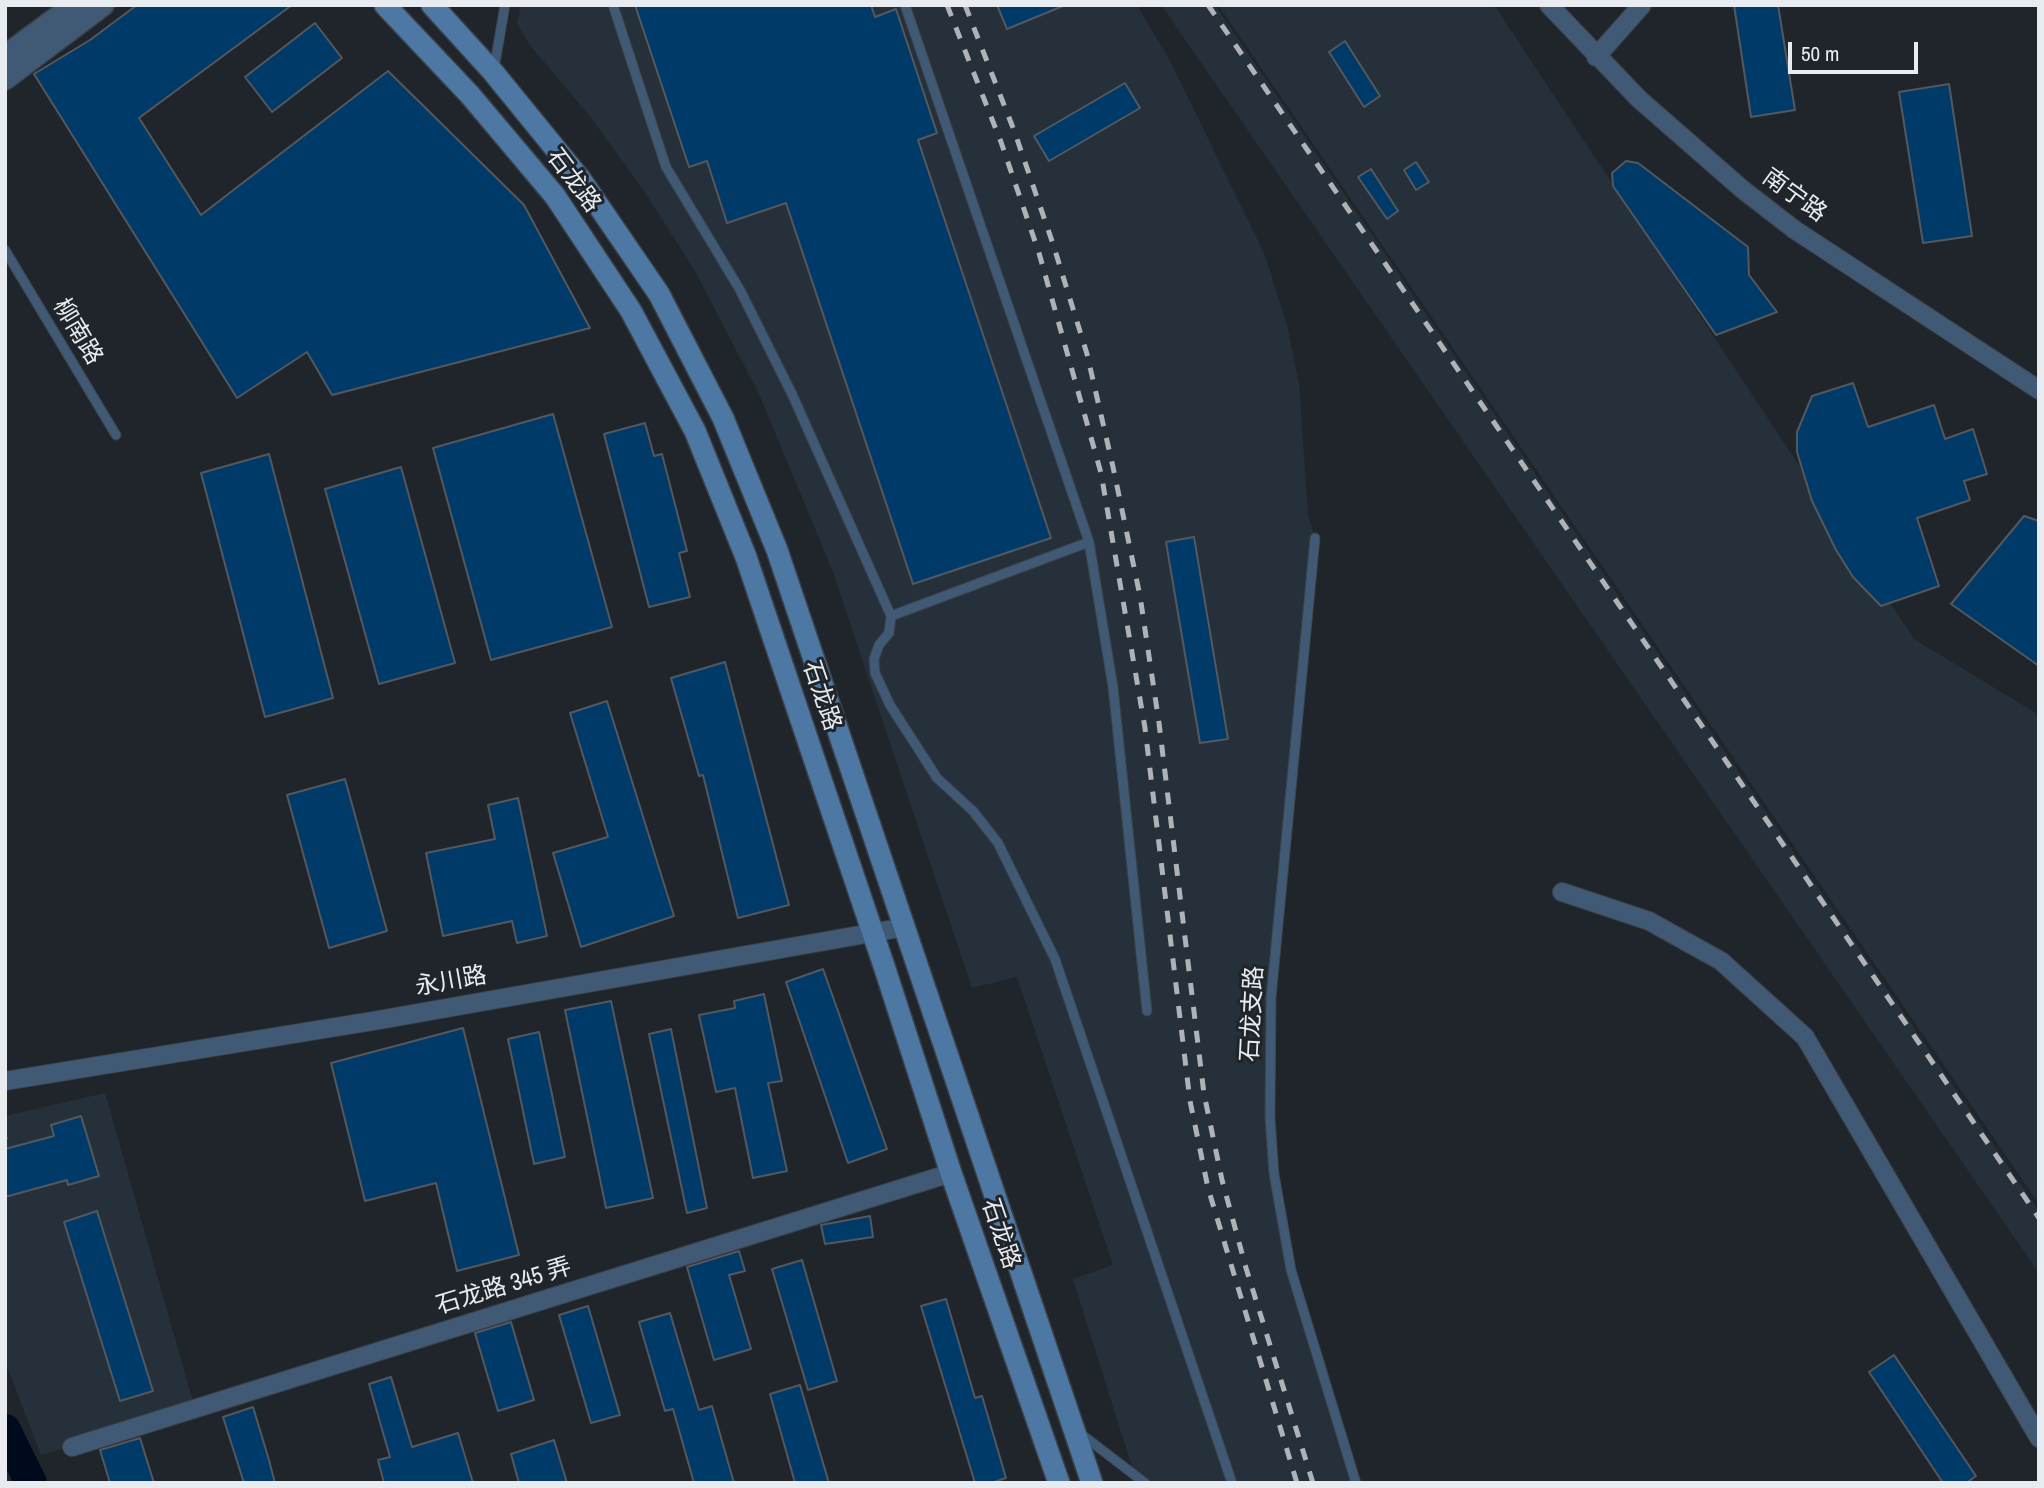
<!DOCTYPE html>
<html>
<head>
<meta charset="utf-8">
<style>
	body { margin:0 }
	#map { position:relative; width:2044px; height:1488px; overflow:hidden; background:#20252b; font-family:"Archivo Narrow",sans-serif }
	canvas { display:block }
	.frame { position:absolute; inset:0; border:7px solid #e8ecf0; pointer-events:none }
	.scale { position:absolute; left:1788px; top:42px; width:130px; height:32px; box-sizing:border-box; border:4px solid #e8ecf0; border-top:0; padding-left:9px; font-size:21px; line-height:24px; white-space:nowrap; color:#e8ecf0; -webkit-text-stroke:5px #20252b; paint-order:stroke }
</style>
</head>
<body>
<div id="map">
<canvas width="2044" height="1488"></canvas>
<div class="frame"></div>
<div class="scale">50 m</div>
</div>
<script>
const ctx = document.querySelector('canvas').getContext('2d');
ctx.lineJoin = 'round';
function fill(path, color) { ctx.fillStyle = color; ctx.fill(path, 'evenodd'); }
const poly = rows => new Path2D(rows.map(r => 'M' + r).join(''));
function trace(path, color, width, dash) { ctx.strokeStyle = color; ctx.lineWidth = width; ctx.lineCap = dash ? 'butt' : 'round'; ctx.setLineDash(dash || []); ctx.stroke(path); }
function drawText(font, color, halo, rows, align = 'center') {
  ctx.font = font + ' "Archivo Narrow","Noto Sans SC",sans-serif'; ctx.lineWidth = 6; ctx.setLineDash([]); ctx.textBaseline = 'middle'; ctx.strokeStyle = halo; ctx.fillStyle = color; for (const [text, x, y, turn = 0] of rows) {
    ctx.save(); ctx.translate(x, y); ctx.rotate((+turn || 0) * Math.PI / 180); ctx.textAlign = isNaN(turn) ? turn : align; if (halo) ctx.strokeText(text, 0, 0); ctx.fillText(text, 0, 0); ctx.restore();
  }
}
fill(poly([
	[517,5,1137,5,1170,61,1264,253,1287,325,1299,384,1308,514,1315,538,1269,1058,1282,1224,1356,1483,1137,1483,1073,1279,1113,1265,1017,977,972,988,831,567,759,394,695,271,644,191,589,115,529,44,517,23,520,10],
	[1161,5,1215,5,2039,1211,2039,1273],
	[1218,5,1494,5,1914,639,2039,715,2039,1204],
	[105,1093,195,1409,41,1455,5,1361,5,1116]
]), '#26303a');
trace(poly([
	[5,1430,31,1483]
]), '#000a1d', 32);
const building = poly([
	[137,5,292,5,139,118,201,215,388,71,524,205,590,328,332,395,307,352,237,398,34,74,90,40,137,5],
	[635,5,871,5,875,17,896,9,937,133,918,140,1051,538,913,584,786,203,727,223,707,161,689,167,635,5],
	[997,5,1063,5,1063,6,1007,29,997,5],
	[1734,5,1778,5,1795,110,1751,117,1734,5],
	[315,23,342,58,272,112,245,77,315,23],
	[1345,41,1380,96,1364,107,1329,52,1345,41],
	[1125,83,1140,108,1049,161,1034,136,1125,83],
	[1949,84,1972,236,1923,243,1899,92,1949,84],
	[1626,161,1638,163,1748,247,1749,275,1777,312,1716,335,1613,186,1612,173,1626,161],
	[1416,162,1429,182,1416,190,1404,170,1416,162],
	[1371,169,1398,211,1387,219,1358,177,1371,169],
	[1853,383,1868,427,1934,405,1945,439,1973,429,1987,474,1964,481,1970,500,1917,518,1939,586,1881,606,1853,577,1836,550,1812,501,1797,452,1797,432,1812,396,1853,383],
	[553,414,612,627,491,660,433,448,553,414],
	[645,423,654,456,662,454,687,551,679,553,690,597,649,607,604,434,645,423],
	[269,454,333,698,265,717,201,473,269,454],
	[401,467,455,663,379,684,325,489,401,467],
	[2024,516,2039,521,2039,666,1951,604,2024,516],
	[1194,537,1228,739,1200,743,1166,542,1194,537],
	[725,662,789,905,738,918,703,775,699,776,671,678,725,662],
	[607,701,674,916,581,947,553,853,608,837,570,713,607,701],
	[345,779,387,931,329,948,287,795,345,779],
	[518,798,547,936,517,943,512,921,443,936,426,853,495,839,488,805,518,798],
	[823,969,887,1149,848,1163,786,982,823,969],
	[764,994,782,1081,768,1083,787,1171,753,1178,735,1088,716,1092,699,1015,735,1008,734,1001,764,994],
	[611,1001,653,1198,606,1208,565,1010,611,1001],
	[463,1028,519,1255,457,1271,436,1183,365,1201,331,1063,463,1028],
	[671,1029,707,1208,687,1213,649,1034,671,1029],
	[539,1032,565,1157,534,1164,508,1039,539,1032],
	[81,1116,99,1176,68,1185,67,1180,5,1197,5,1149,54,1136,51,1125,81,1116],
	[97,1211,153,1391,120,1401,64,1222,97,1211],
	[870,1216,873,1237,825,1244,821,1225,870,1216],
	[739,1251,745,1271,729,1275,751,1349,714,1360,687,1267,739,1251],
	[802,1260,837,1381,808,1390,772,1269,802,1260],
	[946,1299,975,1398,982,1396,1006,1478,991,1483,975,1483,921,1306,946,1299],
	[588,1306,620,1415,591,1423,559,1315,588,1306],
	[670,1313,699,1410,712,1406,734,1483,694,1483,673,1409,665,1411,639,1322,670,1313],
	[511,1322,534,1400,498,1411,475,1333,511,1322],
	[1894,1355,1976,1476,1966,1483,1943,1483,1869,1372,1894,1355],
	[391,1377,412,1447,458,1433,473,1483,384,1483,378,1460,390,1457,369,1384,391,1377],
	[800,1385,829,1483,795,1483,770,1394,800,1385],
	[253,1407,269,1460,275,1483,244,1483,223,1417,253,1407],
	[140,1438,154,1483,110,1483,100,1450,140,1438],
	[554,1440,567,1483,519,1483,511,1454,554,1440]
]);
fill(building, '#003a68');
trace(building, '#52585e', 2);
const service = poly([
	[613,5,666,167,740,290,792,394,891,616],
	[905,5,1089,542,1113,687,1147,1011],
	[494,69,505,5],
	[5,250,116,435],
	[1315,538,1271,998,1270,1118,1274,1174,1291,1270,1356,1483],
	[1089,542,891,616,889,633,879,645,874,659,875,673,890,705,937,778,973,811,998,843,1055,959,1232,1483],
	[1081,1434,1145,1483]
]);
const minor = poly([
	[1549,5,1639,99,1742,189,1795,230,2039,390],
	[1596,57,1642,5],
	[1562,892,1649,921,1721,961,1805,1037,2039,1438],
	[5,1081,379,1020,905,927],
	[72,1447,951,1173]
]);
const tertiary = poly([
	[5,56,74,5],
	[5,79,103,5]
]);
const secondary = poly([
	[385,5,470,95,555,196,631,311,695,431,746,557,885,969,951,1173,1059,1483],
	[432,5,493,72,581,180,659,294,723,418,777,550,1092,1483]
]);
trace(service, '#3c4147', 11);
trace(minor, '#3c4147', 20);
trace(tertiary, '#3c4147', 24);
trace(secondary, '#3c4147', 24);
trace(poly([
	[5,1136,7,1142]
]), '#7c8186', 3.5, [3.5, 5]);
trace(service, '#405a75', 9);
trace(minor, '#405a75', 18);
trace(tertiary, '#405a75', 21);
trace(secondary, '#4d78a3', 21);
trace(poly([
	[947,5,1001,142,1039,253,1101,473,1145,728,1190,1101,1208,1188,1297,1483],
	[965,5,1015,133,1053,244,1087,354,1113,467,1140,596,1159,723,1204,1094,1222,1180,1246,1268,1313,1483],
	[1208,5,2039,1218]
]), '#afb3b7', 5, [12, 12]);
drawText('24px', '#e8ecf0', '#20252b', [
	["石龙路",573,181,53],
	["南宁路",1794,196,36],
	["柳南路",77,332,59],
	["石龙路",821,696,71],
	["永川路",451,982,-10],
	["石龙支路",1253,1014,-87],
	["石龙路",1000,1234,71],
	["石龙路 345 弄",504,1287,-17]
]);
</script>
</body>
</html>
